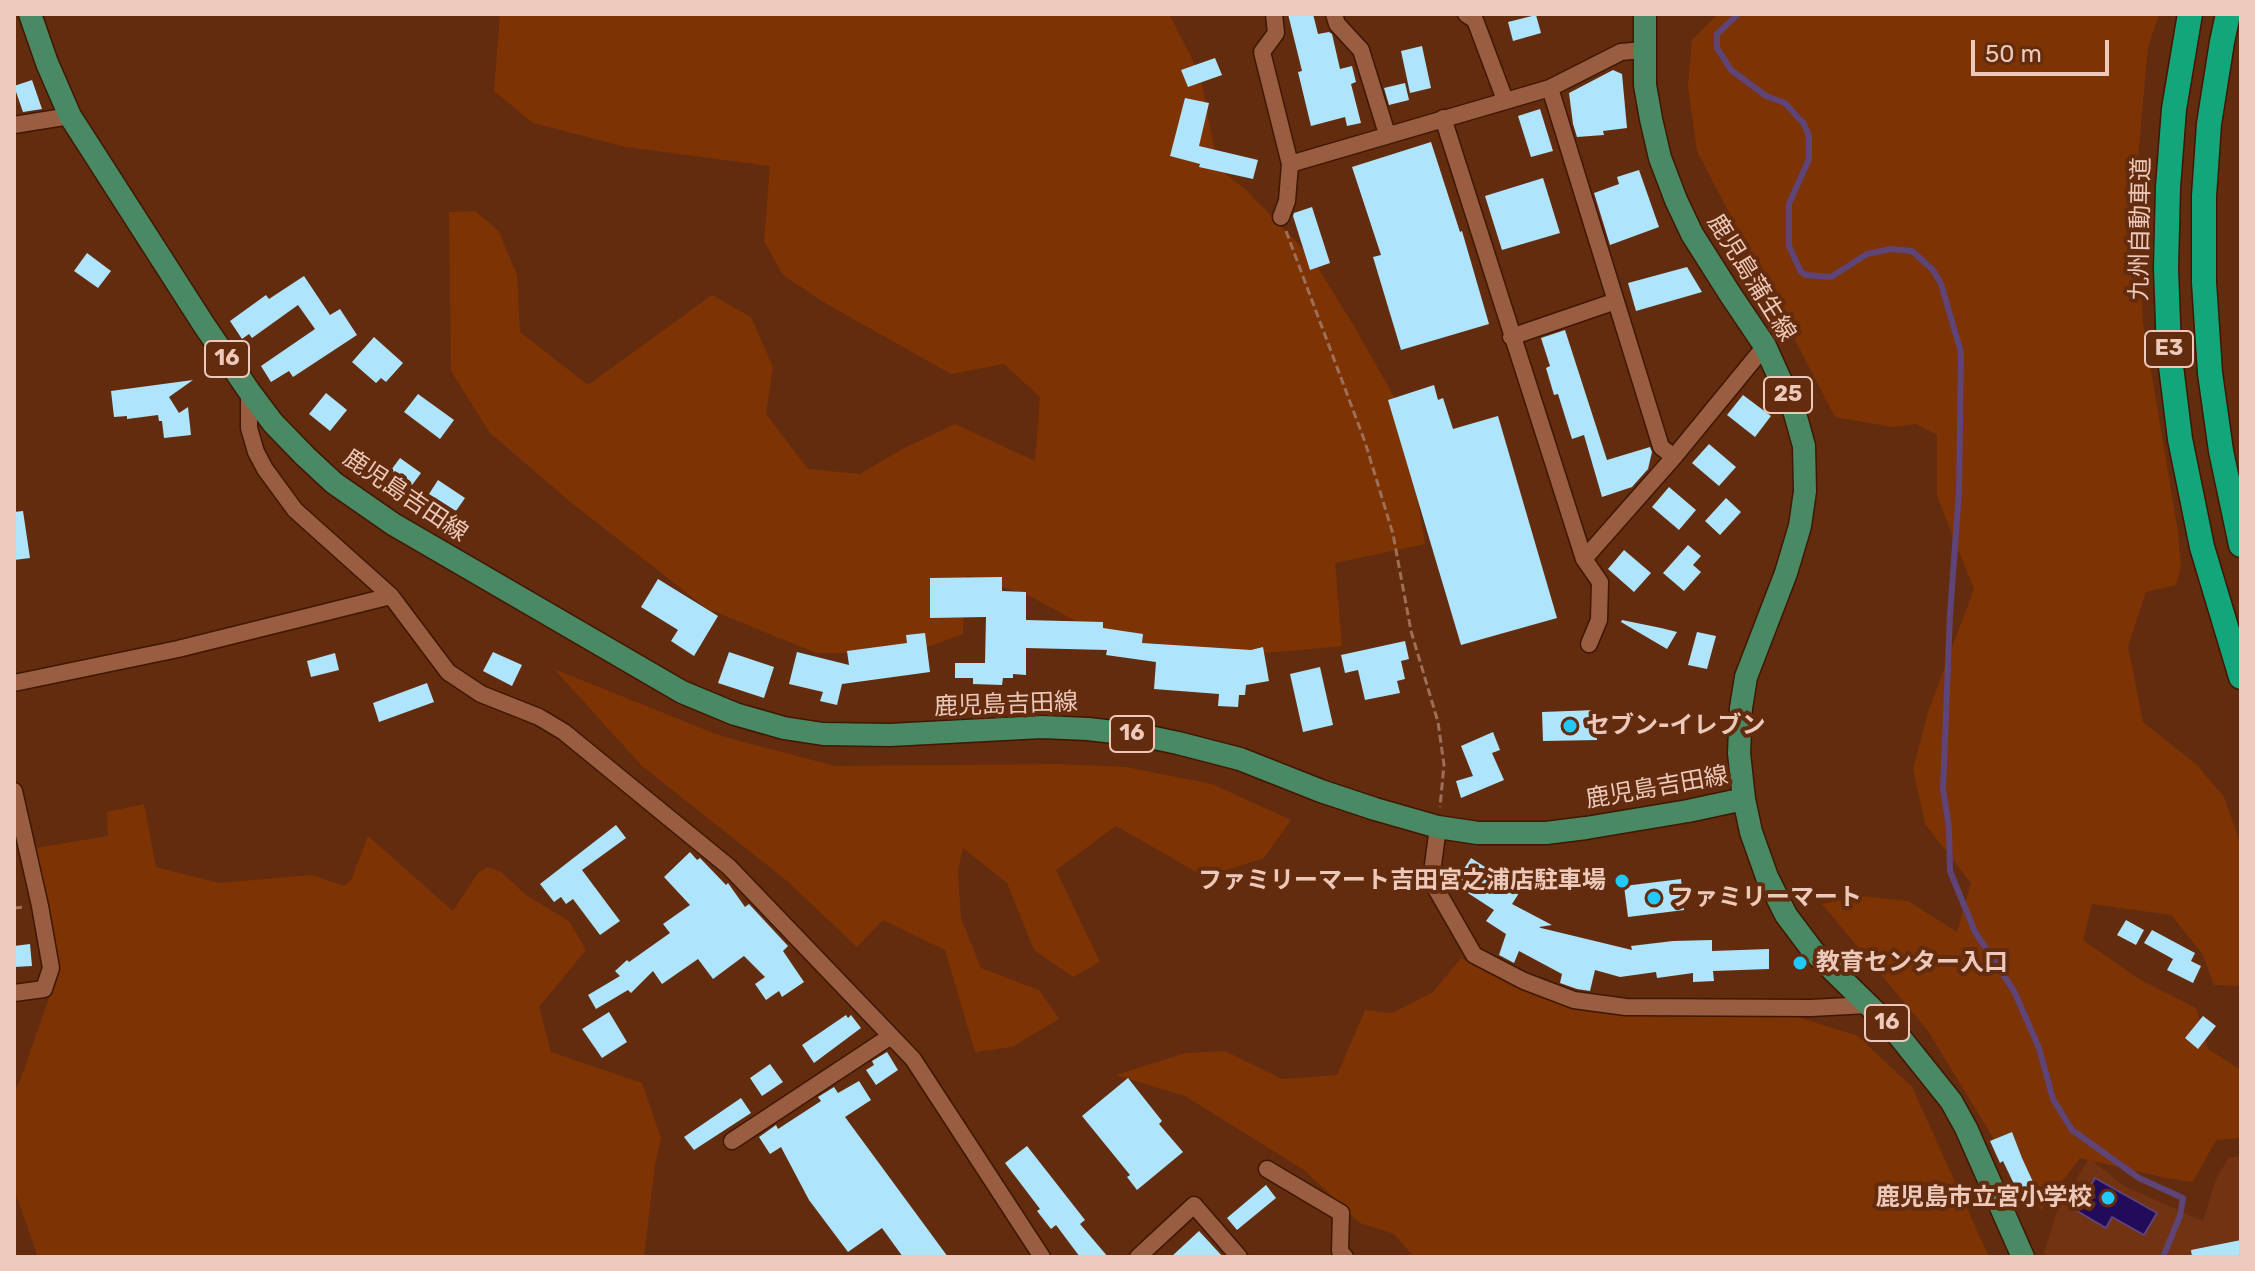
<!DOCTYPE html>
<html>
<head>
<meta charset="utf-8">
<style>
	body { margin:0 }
	#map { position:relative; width:2255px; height:1271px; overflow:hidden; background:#632c0f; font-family:Rubik,sans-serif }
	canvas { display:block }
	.frame { position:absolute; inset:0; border:16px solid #ecc9ba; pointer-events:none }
	.scale { position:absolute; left:1971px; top:40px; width:138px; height:36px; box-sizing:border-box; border:4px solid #ecc9ba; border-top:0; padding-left:10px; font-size:24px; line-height:28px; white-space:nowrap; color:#ecc9ba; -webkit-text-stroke:6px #632c0f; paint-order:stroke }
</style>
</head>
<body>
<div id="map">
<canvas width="2255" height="1271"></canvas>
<div class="frame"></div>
<div class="scale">50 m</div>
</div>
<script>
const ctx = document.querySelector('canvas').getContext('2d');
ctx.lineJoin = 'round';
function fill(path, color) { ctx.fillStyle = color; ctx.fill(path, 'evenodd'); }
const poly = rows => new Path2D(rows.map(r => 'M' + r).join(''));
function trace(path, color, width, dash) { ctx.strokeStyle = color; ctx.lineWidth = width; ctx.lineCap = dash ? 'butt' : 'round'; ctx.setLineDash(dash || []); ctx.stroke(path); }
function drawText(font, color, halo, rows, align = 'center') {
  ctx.font = font + ' Rubik,"Noto Sans JP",sans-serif'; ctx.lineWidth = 8; ctx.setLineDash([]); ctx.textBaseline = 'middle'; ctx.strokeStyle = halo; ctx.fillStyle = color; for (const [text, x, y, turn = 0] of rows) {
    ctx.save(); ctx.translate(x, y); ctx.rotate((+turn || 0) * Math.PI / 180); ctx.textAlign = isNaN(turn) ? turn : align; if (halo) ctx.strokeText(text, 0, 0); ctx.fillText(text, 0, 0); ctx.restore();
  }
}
fill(poly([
	[2241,1156,2241,1257,2046,1257,2044,1253,2057,1211,2089,1158,2124,1186,2203,1221,2215,1181,2228,1158]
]), '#713311');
fill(poly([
	[500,14,1169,14,1200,74,1218,168,1245,189,1312,258,1354,326,1402,411,1425,544,1335,563,1342,646,1290,651,1187,658,1108,639,1030,596,966,575,963,634,911,653,816,653,706,608,573,504,490,433,451,371,449,212,475,211,498,230,517,275,520,332,588,385,712,295,751,317,773,367,766,414,808,469,860,474,904,448,955,424,1035,461,1040,397,1004,364,951,374,825,303,783,275,764,241,770,166,626,147,533,123,494,91],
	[1718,14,2159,14,2148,47,2136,179,2143,323,2178,532,2181,566,2176,585,2146,592,2128,646,2143,722,2197,765,2224,797,2241,845,2241,986,2214,985,2202,953,2171,915,2092,904,2083,940,2139,979,2196,1008,2208,1049,2241,1070,2241,1138,2216,1140,2193,1182,2166,1178,2080,1158,2041,1210,2017,1177,1928,1031,1822,904,1861,896,1908,901,1957,932,1971,883,1925,824,1913,769,1928,712,1974,589,1937,496,1937,435,1916,424,1892,427,1835,417,1697,151,1688,87,1692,40],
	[554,669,721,736,835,766,1059,764,1126,767,1212,784,1291,820,1264,858,1205,877,1116,826,1056,870,1100,962,1073,977,1034,950,1007,883,963,848,958,871,961,918,981,968,1039,990,1059,1019,1012,1047,975,1052,945,950,883,920,857,947,786,880,642,766],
	[144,804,156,867,219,883,312,875,344,886,351,880,368,836,453,911,478,873,488,867,501,872,526,895,569,921,586,950,539,1007,551,1052,642,1083,661,1138,655,1165,644,1257,38,1257,14,1189,14,1091,20,1081,59,969,30,849,108,836,107,812],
	[1461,958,1534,994,1589,1010,1795,1016,1858,1036,1912,1087,1989,1257,1414,1257,1394,1234,1360,1223,1304,1170,1185,1096,1116,1075,1185,1053,1225,1051,1282,1079,1337,1075,1365,1010,1392,1013,1433,992]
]), '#7d3303');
const water = poly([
	[2095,1178,2157,1213,2144,1235,2112,1217,2106,1228,2077,1211,2095,1178]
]);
fill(water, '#230b5c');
trace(water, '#5f4478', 2);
trace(poly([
	[1738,14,1717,34,1717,48,1731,70,1766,96,1785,103,1804,124,1809,136,1809,159,1789,204,1789,246,1801,272,1806,275,1831,277,1867,254,1891,249,1912,251,1933,270,1941,284,1961,352,1959,492,1950,614,1943,789,1949,828,1950,871,1975,932,2014,991,2039,1048,2053,1099,2072,1130,2139,1178,2183,1198,2180,1216,2163,1257]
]), '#5f4478', 6);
fill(poly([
	[1288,14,1313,14,1318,34,1329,32,1332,34,1340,69,1352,66,1356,82,1351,84,1361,123,1347,126,1345,117,1311,126,1298,72,1302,71],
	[1536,15,1541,33,1513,41,1508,22],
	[1422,46,1431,88,1410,93,1401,51],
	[1215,58,1222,75,1188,87,1181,70],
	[1613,70,1622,74,1627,128,1603,131,1604,135,1577,137,1573,124,1569,93],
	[32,80,42,109,23,112,14,86],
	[1405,83,1409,100,1389,105,1384,88],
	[1185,98,1209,103,1199,146,1258,160,1253,179,1199,167,1200,164,1170,156],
	[1540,109,1553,151,1531,157,1518,116],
	[1431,142,1460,232,1462,231,1489,324,1401,350,1373,257,1381,255,1352,167],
	[1639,170,1659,227,1610,245,1594,193,1619,184,1617,177],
	[1543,178,1560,233,1502,250,1485,196],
	[1312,207,1330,263,1310,270,1293,216,1294,213],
	[87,253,111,271,98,288,74,271],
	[1687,267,1702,292,1636,311,1628,283],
	[304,276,330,315,340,309,357,335,293,377,289,371,271,382,261,366,315,329,298,305,252,338,249,334,242,339,230,321,266,295,269,299],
	[1565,330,1607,460,1650,447,1652,452,1648,469,1632,487,1602,497,1584,435,1572,439,1558,394,1554,395,1546,368,1550,366,1541,338],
	[374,337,403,363,386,382,381,378,376,383,352,362],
	[193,380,169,397,179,413,188,407,191,435,164,438,162,421,159,421,158,415,127,419,127,416,114,417,111,391],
	[1434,385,1438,400,1443,398,1453,429,1498,416,1557,618,1461,645,1388,400],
	[326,393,347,410,330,431,309,414],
	[418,394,454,420,440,439,404,412],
	[1743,395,1771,416,1755,437,1727,415],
	[1709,444,1736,467,1719,486,1692,463],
	[400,458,421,473,401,500,380,485],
	[438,480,465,498,456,511,429,494],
	[1669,487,1696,510,1679,530,1652,507],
	[1726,498,1741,512,1720,535,1705,521],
	[23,511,30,558,14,560,14,512],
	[1688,545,1701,556,1693,565,1701,572,1684,591,1663,573],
	[1624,550,1651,573,1634,592,1608,569],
	[1002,577,1002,591,1026,592,1026,620,1103,622,1103,628,1143,634,1142,643,1251,650,1263,647,1269,681,1246,685,1245,695,1239,695,1238,707,1218,706,1219,694,1154,689,1156,662,1106,655,1107,650,1026,648,1026,675,1013,674,1013,678,1003,678,1002,685,973,684,973,678,955,678,955,663,985,663,986,617,930,618,930,578],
	[658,579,718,616,694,656,671,641,678,630,641,607],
	[1622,620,1661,628,1677,632,1667,649,1621,622],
	[1697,632,1716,636,1707,669,1688,665],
	[925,633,930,672,842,684,837,705,820,701,823,692,789,684,797,652,849,665,847,651,907,643,906,635],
	[1405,641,1409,659,1401,661,1405,679,1397,681,1400,693,1365,700,1358,670,1345,673,1341,655],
	[493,652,522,665,512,686,483,671],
	[729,652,774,667,764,698,718,683],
	[335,653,339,670,311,677,307,661],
	[1320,667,1333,725,1303,732,1290,674],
	[427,683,434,702,379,722,373,703],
	[1596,710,1597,740,1543,741,1542,712],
	[1493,732,1500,750,1492,753,1504,780,1461,798,1456,781,1473,776,1461,746],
	[616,825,626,838,582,870,620,921,600,935,573,899,566,904,561,897,554,902,540,884],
	[690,852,697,860,700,858,726,885,728,883,745,907,749,904,788,946,783,951,804,982,782,997,779,991,766,1000,755,984,765,977,744,956,713,979,698,959,662,984,653,971,631,993,628,990,596,1009,588,995,620,976,615,971,627,960,629,962,670,933,663,924,690,905,664,877],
	[1471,858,1521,890,1512,904,1552,925,1539,927,1541,928,1632,950,1631,946,1673,941,1712,940,1712,951,1769,949,1769,969,1713,971,1714,981,1693,982,1693,973,1657,978,1656,972,1620,977,1595,970,1590,991,1577,989,1560,983,1562,974,1519,951,1514,963,1499,955,1506,934,1486,921,1494,910,1454,884],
	[1681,879,1684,910,1628,917,1624,886],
	[2126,920,2144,930,2136,945,2117,935],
	[2152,930,2195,953,2191,961,2201,966,2193,983,2167,970,2173,959,2144,943],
	[30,944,32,966,14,967,14,946],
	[609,1012,627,1042,602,1058,582,1029],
	[846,1015,848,1018,851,1015,861,1028,814,1063,802,1045],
	[2203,1016,2216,1026,2198,1049,2185,1038],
	[887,1052,898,1070,876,1085,866,1070,874,1065,872,1061],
	[770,1064,783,1082,762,1096,750,1078],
	[1128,1078,1162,1121,1159,1124,1183,1152,1137,1190,1127,1177,1130,1175,1082,1116],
	[859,1081,871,1100,845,1117,948,1257,903,1257,882,1228,848,1252,809,1200,781,1147,770,1154,759,1137,776,1125,778,1129,821,1101,818,1097,834,1087,838,1093],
	[741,1098,751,1113,694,1150,684,1137],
	[2012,1132,2022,1158,2039,1195,2023,1203,2003,1161,2000,1163,1990,1141],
	[1027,1146,1085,1220,1080,1224,1108,1257,1080,1257,1056,1225,1051,1229,1037,1211,1040,1209,1005,1163],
	[1266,1185,1276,1198,1237,1230,1227,1218],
	[1199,1231,1223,1257,1171,1257],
	[2241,1240,2241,1257,2192,1257,2191,1250]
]), '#aee5fd');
const minor = poly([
	[1274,14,1276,33,1262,52,1290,164],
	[1334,14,1337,24,1361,50,1387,134],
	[1466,14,1475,20,1505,100],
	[1550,88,1661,447,1674,457],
	[1443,118,1584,559,1600,582,1599,620,1589,644],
	[14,125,70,116],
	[1281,217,1287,201,1290,164,1550,88,1621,52,1643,50],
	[1511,337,1616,301],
	[249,391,249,428,256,452,265,469,295,510,391,596,448,672,481,694,539,717,564,732,729,867,913,1059,1042,1257],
	[1584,559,1674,457,1765,346],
	[14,683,178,649,391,596],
	[14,791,40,906,51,968,44,989,14,993],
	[1438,827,1431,880,1474,955,1524,981,1574,1000,1626,1007,1811,1008,1868,1005],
	[732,1141,891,1036],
	[1267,1169,1341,1213,1340,1251,1345,1257],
	[1138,1257,1194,1205,1239,1257]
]);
const primary = poly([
	[30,14,47,63,70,116,204,325,249,391,273,423,305,456,334,483,393,524,682,692,735,714,784,728,823,734,890,735,1042,727,1088,729,1140,735,1178,743,1240,759,1321,791,1375,809,1438,827,1478,833,1546,833,1586,828,1688,811,1744,799],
	[1645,14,1645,85,1651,119,1660,158,1676,200,1692,234,1730,294,1765,346,1794,410,1804,446,1805,491,1800,526,1786,573,1746,677,1741,708,1739,753,1744,799,1751,832,1767,877,1786,915,1813,951,1895,1031,1951,1101,1966,1128,2023,1257]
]);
const motorway = poly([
	[2190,14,2174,109,2168,187,2166,268,2169,350,2180,439,2202,547,2241,677],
	[2228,14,2222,42,2209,124,2204,196,2204,282,2210,373,2221,451,2241,545]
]);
trace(minor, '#401702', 19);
trace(primary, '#401702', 25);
trace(motorway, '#401702', 27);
trace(poly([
	[1286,231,1365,442,1393,534,1411,631,1438,722,1444,765,1440,807],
	[14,908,24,907]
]), '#9d6f58', 3, [8, 4]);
trace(minor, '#995d41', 16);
trace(primary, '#498964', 22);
trace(motorway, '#14a67b', 24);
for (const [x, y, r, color] of [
	[1570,726,8,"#21c9fd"],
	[1622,881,8,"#21c9fd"],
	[1654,898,8,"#21c9fd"],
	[1800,963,8,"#21c9fd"],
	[2108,1198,8,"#21c9fd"]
]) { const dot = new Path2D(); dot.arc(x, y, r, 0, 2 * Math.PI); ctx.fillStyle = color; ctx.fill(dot); trace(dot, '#632c0f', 3); }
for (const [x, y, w] of [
	[2169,349,48],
	[227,359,44],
	[1788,395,48],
	[1132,734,44],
	[1887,1023,44]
]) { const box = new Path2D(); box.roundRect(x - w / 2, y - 18, w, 36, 6); ctx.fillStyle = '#632c0f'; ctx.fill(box); trace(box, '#ecc9ba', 2); }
drawText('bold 22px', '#ecc9ba', null, [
	["E3",2169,349],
	["16",227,359],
	["25",1788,395],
	["16",1132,734],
	["16",1887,1023]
]);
drawText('24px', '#ecc9ba', '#632c0f', [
	["九州自動車道",2141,229,-89],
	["鹿児島蒲生線",1751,278,58],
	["鹿児島吉田線",405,496,34],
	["鹿児島吉田線",1006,705,-2],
	["鹿児島吉田線",1657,788,-10]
]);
drawText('bold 24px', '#ecc9ba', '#632c0f', [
	["セブン-イレブン",1586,726],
	["ファミリーマート吉田宮之浦店駐車場",1606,881,"right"],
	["ファミリーマート",1670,898],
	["教育センター入口",1816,963],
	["鹿児島市立宮小学校",2092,1198,"right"]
], 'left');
</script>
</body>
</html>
